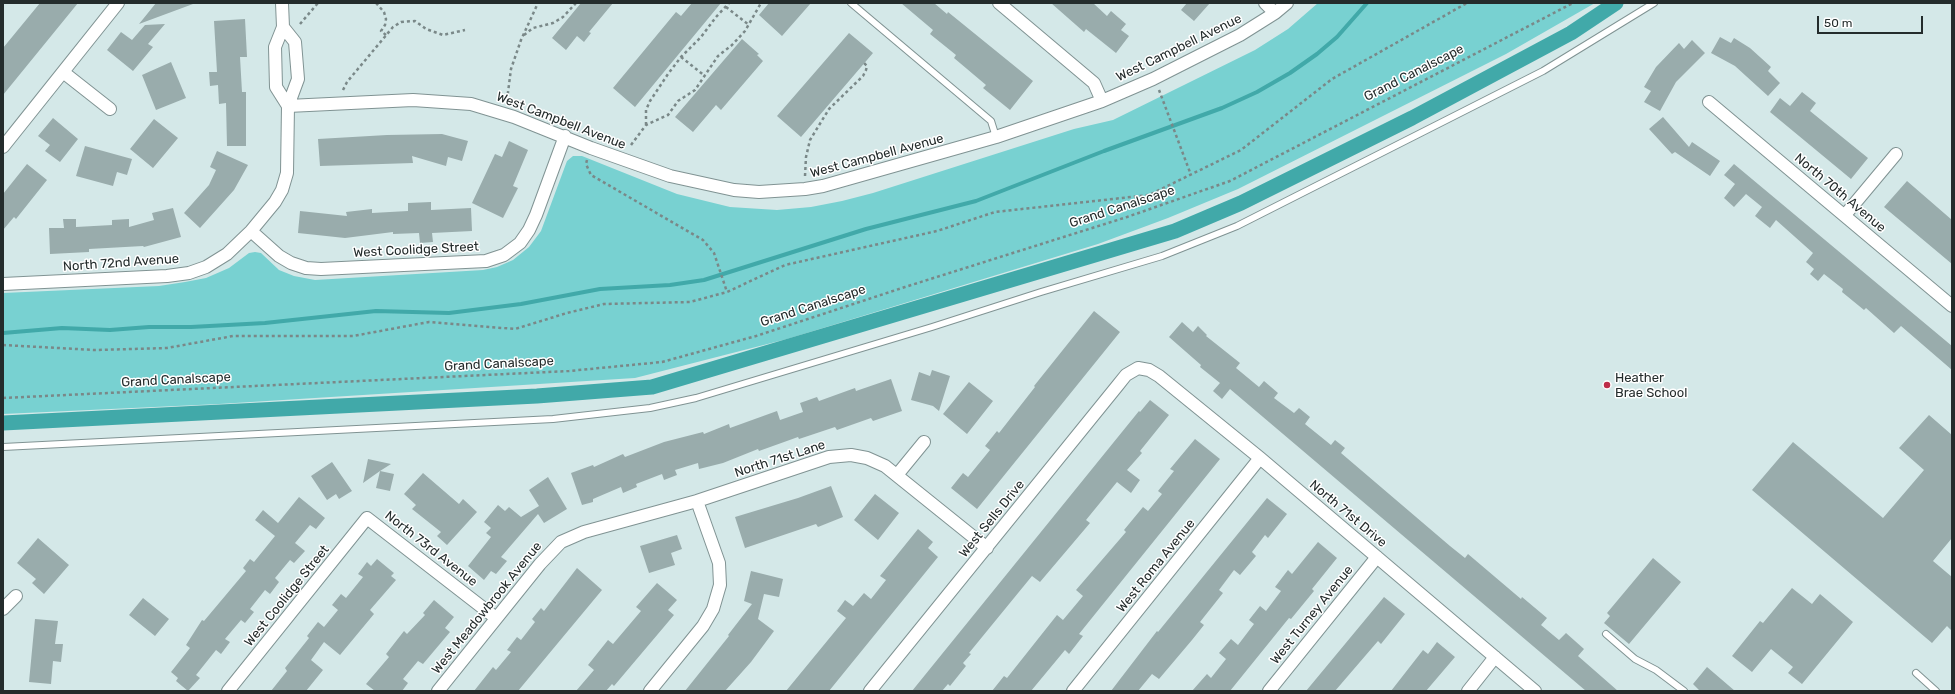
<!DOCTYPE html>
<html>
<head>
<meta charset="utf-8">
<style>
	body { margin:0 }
	#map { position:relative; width:1955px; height:694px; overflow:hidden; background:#d4e8e8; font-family:Rubik,sans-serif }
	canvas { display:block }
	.frame { position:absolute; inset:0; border:4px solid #242c2c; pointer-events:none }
	.scale { position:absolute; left:1817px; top:16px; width:106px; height:18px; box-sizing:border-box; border:2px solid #242c2c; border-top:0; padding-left:5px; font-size:12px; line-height:14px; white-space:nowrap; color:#242c2c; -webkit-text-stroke:3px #fff; paint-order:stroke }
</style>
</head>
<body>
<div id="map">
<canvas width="1955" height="694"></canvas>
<div class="frame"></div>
<div class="scale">50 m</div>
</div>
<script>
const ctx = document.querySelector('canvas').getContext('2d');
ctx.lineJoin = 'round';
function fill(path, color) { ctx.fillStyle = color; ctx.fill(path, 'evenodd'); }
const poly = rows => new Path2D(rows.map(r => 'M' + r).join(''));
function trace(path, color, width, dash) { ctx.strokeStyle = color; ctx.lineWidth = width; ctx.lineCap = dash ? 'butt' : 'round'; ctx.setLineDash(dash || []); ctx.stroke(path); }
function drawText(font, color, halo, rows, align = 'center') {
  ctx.font = font + ' Rubik,sans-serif'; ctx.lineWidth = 3; ctx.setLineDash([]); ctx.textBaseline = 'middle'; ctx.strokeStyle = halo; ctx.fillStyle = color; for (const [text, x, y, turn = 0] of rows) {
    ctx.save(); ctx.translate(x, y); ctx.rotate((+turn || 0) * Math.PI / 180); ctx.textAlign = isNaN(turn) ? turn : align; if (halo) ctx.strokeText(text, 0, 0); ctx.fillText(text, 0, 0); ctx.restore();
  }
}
fill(poly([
	[1318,3,1595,3,1506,54,1238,189,1168,218,1098,244,787,339,635,378,219,404,3,414,3,293,159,286,185,282,206,278,229,268,249,253,255,252,261,253,279,270,294,276,315,280,483,270,497,267,513,260,529,247,541,231,567,161,573,156,582,156,677,194,730,207,777,210,811,207,842,201,873,193,1074,129,1113,120,1255,50,1288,29]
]), '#78d1d1');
trace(poly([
	[3,333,62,328,110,330,149,327,191,327,265,323,376,311,449,313,521,304,600,289,670,285,704,280,866,229,976,201,1104,151,1222,108,1257,92,1290,73,1317,54,1337,37,1367,3]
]), '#41a9a9', 4);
trace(poly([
	[3,423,537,396,652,387,1175,231,1241,203,1412,118,1571,33,1616,3]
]), '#41a9a9', 15);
fill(poly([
	[40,3,78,3,3,95,3,48],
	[156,3,193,3,193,4,139,24],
	[581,3,613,3,589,32,591,33,584,42,577,36,566,50,552,38],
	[692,3,721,3,635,107,613,88,676,12,681,16],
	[769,3,811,3,782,36,759,15],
	[901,3,934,3,947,14,948,12,1033,81,1010,110,983,88,986,85,954,58,956,55,930,34,933,30],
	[1051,3,1093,3,1107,16,1111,11,1126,24,1121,30,1129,36,1116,53,1086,29,1084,32],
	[1187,3,1210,3,1194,21,1181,10],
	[245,19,247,57,240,57,242,92,246,92,246,146,227,146,226,103,219,104,218,85,210,86,209,72,217,72,214,21],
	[165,24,148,44,153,47,133,71,107,50,121,32,132,40,145,25],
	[849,33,873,53,801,137,777,116],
	[1720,37,1731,43,1734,38,1750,48,1771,67,1768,71,1780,83,1768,96,1735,66,1711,53],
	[742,39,759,54,757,55,763,61,721,110,716,105,693,132,675,117],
	[1692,40,1705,53,1676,82,1660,111,1644,102,1651,91,1644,87,1656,67,1679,43,1684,49],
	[171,62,186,98,156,110,142,75],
	[1802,92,1816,103,1810,111,1868,158,1851,179,1770,112,1780,98,1790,106],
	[1663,117,1689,147,1692,142,1720,161,1710,176,1675,152,1672,154,1649,129],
	[53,118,78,139,60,162,45,151,50,145,38,136],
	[154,119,178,138,153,168,130,149],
	[442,134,468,141,462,161,448,157,446,166,412,156,413,163,320,166,318,139,387,135],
	[509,141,528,150,513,186,518,188,503,218,472,203,495,154,502,157],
	[85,146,132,159,127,175,117,172,113,186,76,176],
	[217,151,248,165,234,190,200,228,184,213,209,185,216,170,210,167],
	[27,164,47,180,16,219,14,217,3,230,3,194],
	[1734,164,1952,346,1952,370,1901,326,1894,333,1866,308,1864,310,1842,292,1843,289,1824,274,1818,281,1810,274,1814,269,1806,262,1813,253,1776,220,1770,228,1755,216,1762,207,1746,194,1734,207,1724,198,1735,184,1724,175],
	[1907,181,1952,220,1952,264,1884,207],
	[431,202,431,210,471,208,472,231,432,233,433,242,420,243,419,233,393,234,393,232,345,238,298,233,300,211,347,216,346,212,372,209,372,213,408,211,408,203],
	[173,208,181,237,144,247,143,246,89,249,89,252,50,254,49,228,64,228,63,219,76,219,76,227,112,225,112,220,129,219,129,227,154,220,152,213],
	[1094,311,1120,332,977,509,951,488,963,473,968,477,990,450,985,446,997,431,999,433,1035,387,1034,386],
	[1182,322,1193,332,1198,326,1207,335,1206,336,1240,363,1236,368,1259,387,1264,381,1278,393,1274,398,1294,413,1299,408,1310,417,1305,424,1331,445,1335,440,1345,448,1341,453,1450,546,1465,558,1468,554,1521,599,1522,597,1547,618,1541,625,1559,640,1566,633,1584,649,1578,656,1618,691,1586,691,1230,389,1222,399,1213,391,1220,383,1200,367,1201,365,1169,337],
	[932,370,950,376,939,411,933,406,911,400,919,372,930,376],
	[891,379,902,411,873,421,871,418,837,430,835,427,799,439,798,437,759,451,758,449,723,463,699,469,698,463,675,470,677,475,664,480,662,474,636,484,637,487,623,493,621,487,593,499,593,502,582,505,571,473,593,465,594,467,623,454,625,457,664,442,703,432,704,434,729,424,730,428,777,411,780,420,803,412,800,403,817,397,819,401,855,388,856,391],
	[969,382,993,401,967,434,943,414],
	[1150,400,1169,415,1140,451,1142,453,1127,470,1140,480,1131,493,1117,482,1086,520,1090,523,1040,582,1032,576,969,653,971,654,963,663,966,666,950,686,948,684,942,691,912,691,1139,411,1140,412],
	[1929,415,1952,435,1952,538,1933,561,1952,577,1952,631,1947,626,1932,643,1752,490,1793,442,1883,518,1924,470,1899,448],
	[1195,439,1220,459,1079,634,1083,636,1069,654,1065,650,1031,691,992,691,1004,676,1007,678,1057,615,1063,620,1083,596,1076,590,1126,532,1124,530,1143,507,1148,511,1162,494,1158,491,1174,471,1170,469],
	[368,459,391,464,380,471,394,474,390,491,376,488,380,471,363,483],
	[332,462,352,491,339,499,336,494,327,500,311,476],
	[423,473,459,504,463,499,477,512,447,545,437,536,441,532,412,509,416,505,404,494],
	[548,477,567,509,544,523,538,514,501,557,507,561,496,574,491,571,484,580,468,566,491,537,486,533,491,528,484,522,498,505,505,511,509,507,521,517,539,506,529,490],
	[831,486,843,517,818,527,816,524,745,548,735,517,798,498],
	[875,494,899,513,878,540,854,520],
	[299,497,325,518,316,529,310,525,295,543,305,551,294,563,290,560,275,578,279,582,270,594,265,590,250,609,254,612,245,623,241,620,225,639,230,642,221,654,216,650,196,675,200,678,188,691,176,681,178,678,171,672,190,648,186,645,202,620,204,621,246,571,243,568,250,559,254,562,275,536,255,520,263,510,278,523],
	[1267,498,1287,514,1268,538,1265,535,1252,552,1256,556,1240,575,1234,570,1219,590,1223,593,1200,622,1204,625,1192,640,1159,679,1152,674,1138,691,1111,691,1157,631,1158,632],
	[918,529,933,542,928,548,938,557,829,691,786,691,846,618,837,611,845,600,853,606,864,593,871,599,886,580,880,576],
	[677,535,682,549,671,553,675,565,649,573,640,546],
	[38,538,69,565,44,594,32,583,36,579,17,563],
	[1318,542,1337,558,1312,589,1314,591,1291,619,1289,618,1230,691,1192,691,1207,674,1211,678,1226,659,1219,653,1231,639,1238,645,1254,624,1249,620,1260,606,1266,611,1281,591,1275,587,1288,570,1292,574],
	[1653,558,1681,582,1629,644,1604,623,1610,616,1607,613],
	[377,559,394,573,391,576,396,580,370,610,374,614,340,655,324,642,311,660,323,670,306,691,271,691,287,671,285,668,309,638,307,636,318,622,324,627,338,610,332,605,341,594,346,598,363,577,358,574,367,562,371,566],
	[577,568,602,590,518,691,474,691,493,667,496,670,511,652,507,650,517,637,521,640,535,622,532,619,541,608,544,611],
	[751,571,783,579,779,597,764,594,758,619,774,631,751,662,725,691,685,691,729,636,728,635,752,604,744,601],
	[657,583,677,600,668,610,674,615,614,686,612,684,606,691,576,691,594,670,588,665,608,640,613,644,641,611,636,607],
	[1792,588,1812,604,1820,594,1853,622,1802,684,1788,673,1793,667,1771,649,1752,672,1732,656,1760,621,1763,623],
	[1384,597,1405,614,1381,644,1378,641,1335,691,1306,691],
	[143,598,169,619,155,636,129,615],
	[434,600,454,617,445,628,450,632,423,664,418,661,403,679,408,683,402,691,375,691,366,684,389,657,386,654,404,631,407,634,425,615,423,613],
	[35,619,58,621,55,644,63,644,61,662,53,661,51,684,29,682],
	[1437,642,1455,657,1426,691,1391,691,1423,650,1428,654],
	[1707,667,1735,691,1700,691,1693,684]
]), '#99acac');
const service = poly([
	[851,3,991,121,996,137],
	[3,447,553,419,650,408,696,398,932,327,1041,292,1162,256,1237,226,1543,71,1654,3],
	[1606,634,1635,659,1656,670,1684,691],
	[1916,673,1936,691]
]);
const minor = poly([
	[282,3,283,27,275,47,276,87,288,106],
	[999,3,1094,83,1102,101],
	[1265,3,1275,13],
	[63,72,110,109],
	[1709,102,1952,306],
	[288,106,413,100,471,104,514,117,591,148,670,176,734,190,759,192,805,189,823,186,996,137,1102,101,1153,79,1240,35,1275,13,1287,3],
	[3,147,118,3],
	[1845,215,1896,154],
	[251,231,279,256,291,263,306,268,321,269,486,261,504,255,520,243,529,230,536,215,565,136],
	[3,284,167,276,189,273,206,267,227,254,251,231,275,202,282,190,287,173,288,106,298,79,295,42,283,27],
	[897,475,924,442],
	[3,609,16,596],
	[228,691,367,518,496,618],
	[438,691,540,564,561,542,584,532,697,501,829,457,851,455,867,458,885,466,987,548],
	[650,691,703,626,713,609,720,585,719,563,697,501],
	[870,691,1118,385,1126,375,1138,368,1149,370,1159,376,1260,458,1535,691],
	[1073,691,1260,458],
	[1269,691,1377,557],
	[1468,691,1495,657]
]);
trace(service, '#809393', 8);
trace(minor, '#809393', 14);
trace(poly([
	[376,3,384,12,386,19,385,25,381,31,386,35],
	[726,7,749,25],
	[300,24,318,3],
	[524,35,533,28,553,23,563,17,576,3],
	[681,57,705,76],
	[343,90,347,82,393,27,401,22,415,21,426,29,443,35,465,30],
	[1159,90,1191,175],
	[507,100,511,69,521,40,538,3],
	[646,125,646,110,650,101,668,74,681,57,701,37,716,17,729,3],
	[631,145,646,125,668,115,678,101,695,90,718,56,732,45,745,31,761,3],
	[587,160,586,164,591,175,703,240,714,253,727,292],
	[805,176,806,157,810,140,829,109,863,76,866,70,867,66,864,63],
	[3,345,95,350,167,348,233,336,353,336,429,322,515,329,567,313,604,304,690,302,727,292,785,265,937,231,995,212,1149,195,1241,150,1332,79,1467,3],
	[3,398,569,371,662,362,756,336,905,287,1127,217,1230,181,1573,3]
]), '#7a8888', 2.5, [3, 3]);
trace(service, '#fff', 6);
trace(minor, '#fff', 12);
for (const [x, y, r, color] of [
	[1607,385,4,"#be2d49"]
]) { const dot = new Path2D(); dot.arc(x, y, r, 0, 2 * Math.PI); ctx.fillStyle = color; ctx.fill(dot); trace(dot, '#fff', 1.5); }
drawText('13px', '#242c2c', '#fff', [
	["West Campbell Avenue",1179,48,-26],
	["Grand Canalscape",1414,73,-27],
	["West Campbell Avenue",561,121,21],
	["West Campbell Avenue",877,156,-15],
	["North 70th Avenue",1840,193,40],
	["Grand Canalscape",1122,207,-18],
	["West Coolidge Street",416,250,-3],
	["North 72nd Avenue",121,263,-4],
	["Grand Canalscape",813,306,-18],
	["Grand Canalscape",499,364,-3],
	["Grand Canalscape",176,380,-3],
	["North 71st Lane",780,459,-18],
	["North 71st Drive",1348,514,40],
	["West Sells Drive",992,519,-51],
	["North 73rd Avenue",431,549,38],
	["West Roma Avenue",1156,566,-51],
	["West Coolidge Street",287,596,-51],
	["West Meadowbrook Avenue",487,608,-51],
	["West Turney Avenue",1312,615,-51]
]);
drawText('13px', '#242c2c', '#fff', [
	["Heather",1615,378],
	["Brae School",1615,393]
], 'left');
</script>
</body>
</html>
